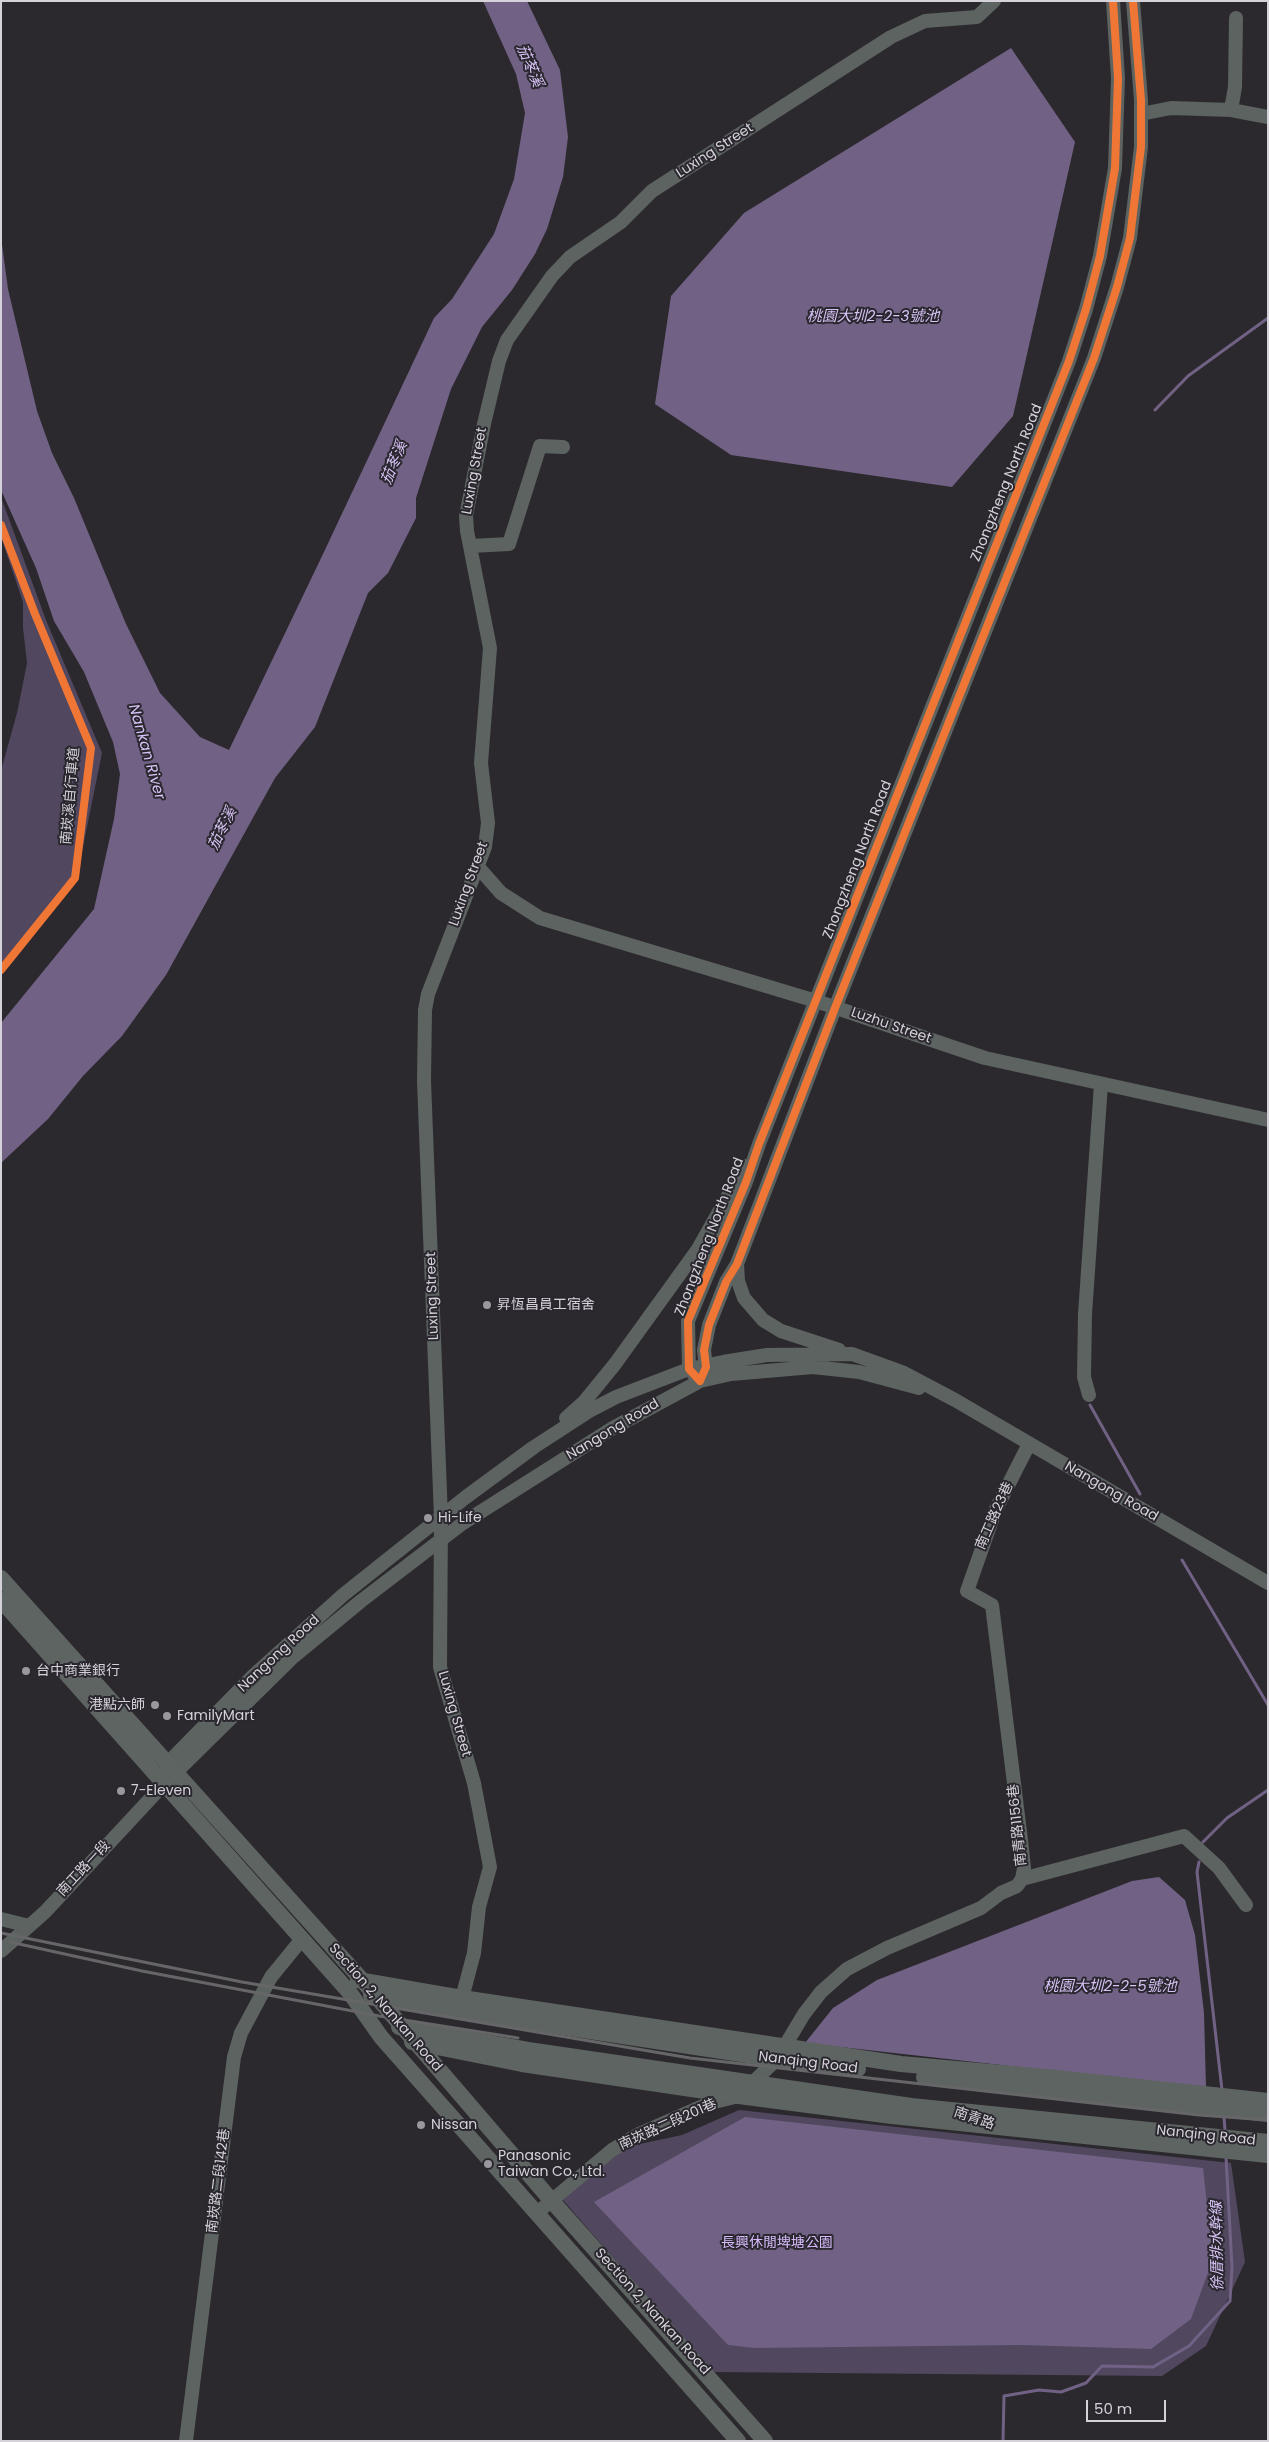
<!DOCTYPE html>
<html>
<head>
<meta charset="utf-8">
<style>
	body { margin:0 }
	#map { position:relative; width:1269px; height:2442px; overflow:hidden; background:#2b292d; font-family:Poppins,sans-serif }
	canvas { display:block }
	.frame { position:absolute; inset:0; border:2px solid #d5d3d9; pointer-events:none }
	.scale { position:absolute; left:1086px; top:2400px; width:80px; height:22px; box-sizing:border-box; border:2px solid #d5d3d9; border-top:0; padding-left:6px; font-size:15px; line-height:18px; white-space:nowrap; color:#d5d3d9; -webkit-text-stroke:4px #2a272f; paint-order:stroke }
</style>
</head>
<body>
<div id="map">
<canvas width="1269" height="2442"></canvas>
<div class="frame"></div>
<div class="scale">50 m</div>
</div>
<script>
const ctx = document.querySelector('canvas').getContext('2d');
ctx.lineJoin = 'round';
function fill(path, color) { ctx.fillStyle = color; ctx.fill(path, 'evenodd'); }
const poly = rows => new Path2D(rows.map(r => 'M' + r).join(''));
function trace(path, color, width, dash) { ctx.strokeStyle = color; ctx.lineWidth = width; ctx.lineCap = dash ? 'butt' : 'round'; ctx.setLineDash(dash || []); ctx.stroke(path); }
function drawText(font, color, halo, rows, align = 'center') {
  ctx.font = font + ' Poppins,"Noto Sans TC",sans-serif'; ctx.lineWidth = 4; ctx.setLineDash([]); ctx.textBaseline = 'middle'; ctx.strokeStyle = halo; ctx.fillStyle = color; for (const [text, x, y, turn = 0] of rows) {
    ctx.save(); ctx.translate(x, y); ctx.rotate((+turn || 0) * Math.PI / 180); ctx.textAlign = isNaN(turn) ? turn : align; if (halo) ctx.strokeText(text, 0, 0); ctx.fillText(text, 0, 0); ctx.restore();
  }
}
fill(poly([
	[1,497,46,620,102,753,76,881,1,974,2,767,17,713,27,663,23,628,23,602,1,537],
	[739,2110,1231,2163,1245,2262,1206,2346,1162,2376,712,2372,563,2200,612,2150,682,2135]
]), '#51475e');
fill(poly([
	[483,1,527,1,560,70,568,137,563,177,547,229,535,254,512,290,482,327,451,389,416,498,416,518,388,573,368,593,315,727,275,778,166,975,122,1036,83,1076,48,1119,1,1163,1,1023,94,909,114,819,120,774,113,742,84,672,54,621,36,568,1,490,1,237,8,289,37,411,52,453,74,498,126,624,160,693,200,737,229,750,323,554,434,318,452,299,494,234,514,179,525,113,516,74],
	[1011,48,1075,142,1013,416,952,487,731,455,655,404,671,296,744,213],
	[1159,1877,1185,1900,1195,1935,1204,2013,1206,2088,805,2043,833,2008,877,1980,1132,1881],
	[745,2117,1203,2168,1213,2259,1191,2319,1151,2349,1021,2345,755,2348,728,2345,594,2202]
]), '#716285');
trace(poly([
	[1155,410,1188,376,1268,318],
	[1090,1405,1140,1494],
	[1182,1560,1268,1705],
	[1203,1842,1227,1818,1268,1790],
	[1199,1862,1197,1872,1222,2090],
	[1224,2116,1225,2131],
	[1003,2441,1004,2396,1039,2390,1061,2392,1086,2383,1102,2366,1153,2367,1189,2346,1230,2301,1232,2267,1226,2157]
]), '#716285', 3);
trace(poly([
	[1113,1,1118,78,1115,168,1100,256,1086,309,1069,361,759,1144,746,1182,688,1321,689,1369,700,1381,706,1367,704,1350,709,1325,726,1282,737,1264,835,1008,1094,358,1117,287,1130,238,1141,147,1141,100,1133,1],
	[1231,110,1235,87,1236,18],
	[1141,114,1171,108,1231,110,1268,117],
	[470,546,509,544,540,446,563,447],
	[478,867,501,893,540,918,816,1001,985,1058,1268,1120],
	[737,1264,738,1281,744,1298,763,1320,781,1331,839,1350],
	[1089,1395,1084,1377,1085,1314,1101,1084],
	[566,1418,584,1402,615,1364,698,1249,745,1166],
	[166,1773,168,1763,253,1676,343,1595,466,1497,534,1447,591,1410,616,1397,689,1369,723,1362,767,1355,852,1354,902,1372,955,1400,1268,1583],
	[1022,1879,1184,1836,1219,1868,1246,1905],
	[1,1919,29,1926],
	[1,1951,45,1912,164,1784,293,1657,361,1601,463,1523,613,1428,700,1381,731,1374,813,1367,859,1372,919,1388],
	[462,1998,474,1953,479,1907,490,1867,474,1783,440,1667,441,1518,424,1081,425,1010,428,994,485,847,488,823,481,763,490,648,467,531,466,516,484,424,499,361,507,340,552,276,570,257,621,222,652,191,891,37,925,21,977,17,994,1],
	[538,2212,612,2150,637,2135,710,2103,739,2096,777,2059,804,2014,821,1992,847,1969,887,1948,981,1908,1001,1893,1017,1886,1022,1879,1024,1868,1021,1840,992,1605,967,1591,996,1509,1029,1444],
	[186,2441,234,2057,241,2033,271,1977,302,1939]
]), '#5c6360', 14);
trace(poly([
	[1,1578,363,1981,551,2200,765,2441],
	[1,1600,350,1993,381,2037,738,2441],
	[358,1980,462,1998,901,2064,1057,2078,1268,2101],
	[371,1995,531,2022,761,2057,858,2069],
	[399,2027,528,2050,911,2106,1268,2142],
	[412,2042,522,2064,739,2096,892,2116,1268,2155],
	[924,2077,1268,2114]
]), '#5e6462', 16);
trace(poly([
	[1,1933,242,1982,690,2058,1199,2115,1268,2120],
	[10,1942,142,1971,379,2016,518,2038]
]), '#666668', 3);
trace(poly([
	[1113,1,1118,78,1115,168,1100,256,1086,309,1069,361,759,1144,746,1182,688,1321,689,1369,700,1381,706,1367,704,1350,709,1325,726,1282,737,1264,835,1008,1094,358,1117,287,1130,238,1141,147,1141,100,1133,1],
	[1,525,35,614,91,748,75,878,1,970]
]), '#f07635', 8);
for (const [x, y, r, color] of [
	[487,1305,5,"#9a989d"],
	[428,1518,5,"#9a989d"],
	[26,1671,5,"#9a989d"],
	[155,1705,5,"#9a989d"],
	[167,1716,5,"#9a989d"],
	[121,1791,5,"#9a989d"],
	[421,2125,5,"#9a989d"],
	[488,2164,5,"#9a989d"]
]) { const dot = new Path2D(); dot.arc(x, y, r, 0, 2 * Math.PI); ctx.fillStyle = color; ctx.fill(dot); trace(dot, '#2a272f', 2); }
drawText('14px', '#d5d3d9', '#2a272f', [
	["Luxing Street",715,151,-33],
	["Luxing Street",475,471,-80],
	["Zhongzheng North Road",1007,483,-68],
	["南崁溪自行車道",71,796,-85],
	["Zhongzheng North Road",858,860,-69],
	["Luxing Street",469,884,-70],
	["Luzhu Street",891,1026,19],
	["Zhongzheng North Road",710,1237,-69],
	["Luxing Street",433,1296,-92],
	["Nangong Road",613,1430,-31],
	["Nangong Road",1111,1492,30],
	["南工路23巷",995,1516,-66],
	["Nangong Road",279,1654,-43],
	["Luxing Street",454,1714,74],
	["南青路1156巷",1018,1825,-96],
	["南工路一段",84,1869,-47],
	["Section 2, Nankan Road",385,2008,49],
	["Nanqing Road",808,2063,7],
	["南青路",974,2119,19],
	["南崁路二段201巷",668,2125,-24],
	["Nanqing Road",1206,2136,6],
	["南崁路二段142巷",219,2181,-83],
	["Section 2, Nankan Road",652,2312,48]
]);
drawText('14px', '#d5d3d9', '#2a272f', [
	["昇恆昌員工宿舍",497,1305],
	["Hi-Life",438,1518],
	["台中商業銀行",36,1671],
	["港點六師",145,1705,"right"],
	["FamilyMart",177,1716],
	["7-Eleven",131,1791],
	["Nissan",431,2125],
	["Panasonic",498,2156],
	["Taiwan Co., Ltd.",498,2172]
], 'left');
drawText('14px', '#d6bbfb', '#2a272f', [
	["長興休閒埤塘公園",777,2243]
]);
drawText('italic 15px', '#d8c3f6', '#2a272f', [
	["茄苳溪",529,66,67],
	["桃園大圳2-2-3號池",873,317],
	["茄苳溪",395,463,-68],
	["Nankan River",146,752,74],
	["茄苳溪",223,829,-64],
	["桃園大圳2-2-5號池",1110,1987],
	["徐厝排水幹線",1218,2246,-91]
]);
</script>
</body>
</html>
